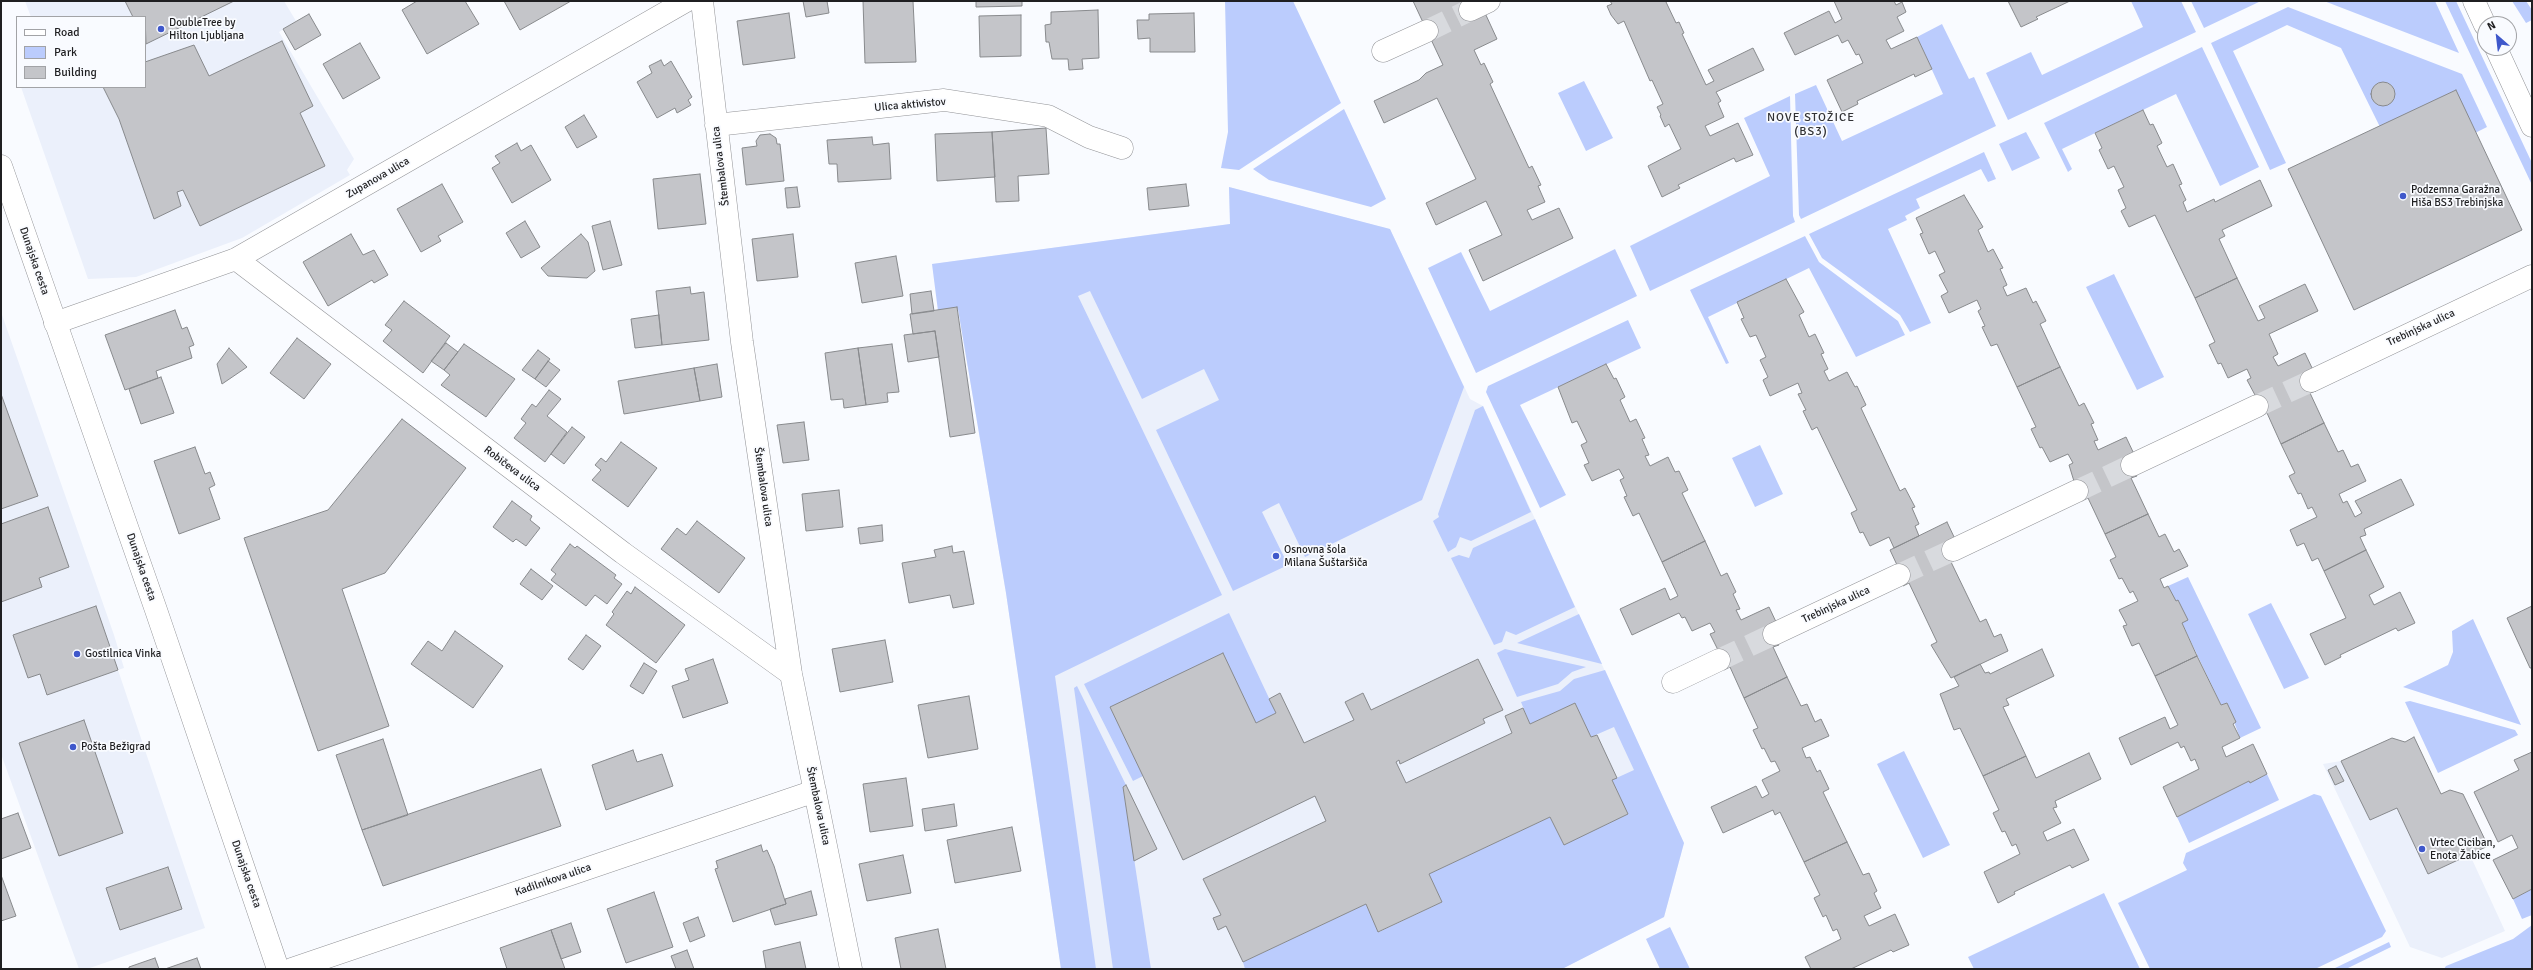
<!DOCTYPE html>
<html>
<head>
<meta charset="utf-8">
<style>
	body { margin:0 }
	#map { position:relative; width:2533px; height:970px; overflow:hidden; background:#f9fbff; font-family:Signika,sans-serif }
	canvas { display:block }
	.frame { position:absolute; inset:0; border:2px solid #1f1f21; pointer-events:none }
	.legend { position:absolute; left:16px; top:16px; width:130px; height:72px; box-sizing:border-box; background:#f9fbff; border:1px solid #a2a3a6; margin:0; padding:5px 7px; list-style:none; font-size:12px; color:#1f1f21 }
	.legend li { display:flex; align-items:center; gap:8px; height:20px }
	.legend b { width:20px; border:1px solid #a2a3a6 }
	.north { position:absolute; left:2477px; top:16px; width:40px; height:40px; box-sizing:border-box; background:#f9fbff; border:1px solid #a2a3a6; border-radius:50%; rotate:332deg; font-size:11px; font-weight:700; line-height:16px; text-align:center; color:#1f1f21 }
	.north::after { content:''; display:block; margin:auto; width:14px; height:18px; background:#3f58cb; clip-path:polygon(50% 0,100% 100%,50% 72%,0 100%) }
</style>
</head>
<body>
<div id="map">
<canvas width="2533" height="970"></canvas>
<div class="frame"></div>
<ul class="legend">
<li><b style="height:5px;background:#fff"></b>Road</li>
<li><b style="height:11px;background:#bbccfd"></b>Park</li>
<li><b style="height:11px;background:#c4c5c9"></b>Building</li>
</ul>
<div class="north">N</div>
</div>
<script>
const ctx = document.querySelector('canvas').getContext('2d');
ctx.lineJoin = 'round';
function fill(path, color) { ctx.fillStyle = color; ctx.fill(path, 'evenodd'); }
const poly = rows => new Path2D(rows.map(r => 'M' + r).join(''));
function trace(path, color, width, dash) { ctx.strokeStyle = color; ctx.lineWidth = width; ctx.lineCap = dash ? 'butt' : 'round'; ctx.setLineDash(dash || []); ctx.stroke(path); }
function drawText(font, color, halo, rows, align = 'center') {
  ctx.font = font + ' Signika,sans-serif'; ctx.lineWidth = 3.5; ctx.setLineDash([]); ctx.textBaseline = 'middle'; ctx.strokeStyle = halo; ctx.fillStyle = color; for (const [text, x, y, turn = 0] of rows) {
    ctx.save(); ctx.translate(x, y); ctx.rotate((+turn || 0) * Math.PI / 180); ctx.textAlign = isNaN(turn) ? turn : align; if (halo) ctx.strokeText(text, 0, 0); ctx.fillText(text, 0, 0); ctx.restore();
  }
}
fill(poly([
	[25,1,284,1,296,21,279,32,354,159,347,170,350,175,242,238,136,277,88,279,21,87,145,87,145,17,31,17],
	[1229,187,1390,229,1470,399,1483,406,1684,843,1664,917,1562,969,1061,969,1006,593,958,309,932,264,1230,224],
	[1,312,114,635,124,668,118,670,205,928,87,969,79,969,1,754],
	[2392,738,2405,742,2441,794,2450,790,2463,794,2488,846,2470,855,2505,931,2442,958,2410,947,2323,764,2341,761]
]), '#ebf0fb');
fill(poly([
	[1225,1,1293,1,1341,103,1239,170,1221,168,1228,132],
	[2131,1,2181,1,2196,32,2008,120,1986,73,2031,52,2042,75,2143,27],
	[2191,1,2261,1,2204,28],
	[2324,1,2435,1,2459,53],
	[2445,1,2456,1,2532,163,2532,185],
	[2512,1,2526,1,2532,10,2532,20,2526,23],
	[2288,7,2462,74,2487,127,2475,133,2380,127,2341,48,2287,25,2233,51,2286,163,2270,170,2211,43],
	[1942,24,1969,79,1974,77,1996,126,1801,219,1799,215,1795,94,1816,85,1842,141,1943,94,1917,37],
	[2202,47,2259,167,2220,186,2176,94,2062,149,2072,169,2068,172,2044,123],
	[1584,81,1613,138,1586,151,1558,93],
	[1790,96,1793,216,1795,222,1650,291,1630,246,1770,176,1744,118],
	[1344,109,1386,199,1371,207,1269,180,1253,169],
	[2026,132,2040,158,2012,171,1999,144],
	[1984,152,1996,179,1988,182,1981,169,1916,199,1920,208,1905,216,1907,220,1888,229,1931,323,1910,332,1900,315,1822,258,1809,234],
	[1229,187,1390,229,1464,387,1422,500,1305,557,1279,503,1271,507,1262,512,1288,565,1233,591,1156,430,1219,400,1204,369,1142,399,1090,291,1078,296,1222,595,1055,676,1096,969,1061,969,1006,593,958,309,938,311,932,264,1230,224],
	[1805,236,1819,262,1898,321,1905,335,1856,357,1809,268,1708,317,1729,363,1726,364,1690,290],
	[1615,249,1637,296,1476,373,1428,268,1461,252,1490,311],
	[2114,274,2164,377,2137,390,2086,287],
	[1628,320,1641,348,1520,405,1566,495,1540,508,1486,392,1488,386],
	[1483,406,1531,512,1471,541,1460,537,1456,547,1448,552,1433,521,1439,517,1438,514,1475,410],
	[1760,445,1783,494,1755,507,1732,458],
	[1535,519,1575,607,1516,635,1506,631,1502,642,1494,645,1451,558,1459,555,1469,558,1473,548],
	[2188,577,2261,728,2240,738,2227,703,2221,705,2182,623,2168,586],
	[2271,603,2309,678,2284,689,2248,614],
	[1229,613,1276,713,1256,723,1110,707,1143,776,1133,781,1084,684],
	[1579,614,1602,664,1517,643],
	[2473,619,2521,725,2403,687,2448,665,2453,652,2452,631],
	[1505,649,1586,667,1572,672,1558,684,1517,697,1497,653],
	[1605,670,1684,843,1664,917,1562,969,1245,969,1243,962,1366,904,1379,932,1442,902,1429,874,1550,817,1564,844,1628,814,1612,780,1634,770,1614,727,1591,737,1575,703,1530,724,1521,702,1560,691,1574,679],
	[1077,686,1126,785,1123,787,1151,969,1113,969,1074,688],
	[2410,701,2515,730,2518,735,2438,773,2405,702],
	[1904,751,1950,845,1923,858,1877,764],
	[2267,774,2279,800,2189,843,2177,817,2249,781,2250,783],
	[2314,794,2321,796,2386,931,2382,937,2315,969,2150,969,2118,903,2187,870,2183,863,2186,853],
	[2532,889,2532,915,2522,919,2513,899],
	[2104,893,2140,969,1974,969,1968,957],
	[2532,925,2532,969,2444,969,2446,966,2513,939],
	[1670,927,1690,969,1660,969,1646,939],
	[2389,942,2391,947,2346,969,2333,969]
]), '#bbccfd');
const building = poly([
	[125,1,234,1,146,44,145,17,133,17,125,1],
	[417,1,465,1,479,24,427,54,402,10,417,1],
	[504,1,571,1,520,30,504,1],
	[803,1,827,1,829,13,806,17,803,1],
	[863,1,913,1,916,62,865,63,863,1],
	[976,1,1022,1,1022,6,976,7,976,1],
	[1413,1,1465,1,1485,13,1497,39,1474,50,1481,65,1484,63,1493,82,1490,84,1529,168,1532,166,1541,185,1538,186,1545,202,1527,210,1532,220,1559,208,1573,238,1483,281,1469,250,1502,235,1486,201,1436,225,1426,203,1476,179,1437,98,1384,123,1374,101,1419,80,1426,73,1443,65,1413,1],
	[1610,1,1669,1,1666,2,1676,23,1679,22,1684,33,1682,34,1706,85,1714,81,1708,70,1753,48,1764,70,1716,92,1721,101,1718,103,1724,117,1705,126,1710,136,1738,123,1753,155,1736,162,1734,158,1678,185,1680,188,1662,197,1648,166,1681,149,1669,124,1665,127,1660,116,1661,115,1657,107,1663,104,1652,80,1650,81,1624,21,1618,24,1611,15,1607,6,1612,4,1610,1],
	[1834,1,1894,1,1896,5,1902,2,1906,12,1897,17,1904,31,1886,40,1891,49,1917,37,1932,69,1915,77,1914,74,1857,101,1858,104,1842,112,1827,80,1863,63,1859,54,1856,55,1848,40,1842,43,1838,35,1795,55,1784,33,1829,11,1835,23,1842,19,1834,1],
	[2008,1,2070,1,2036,17,2038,19,2021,27,2008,1],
	[1098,10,1099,58,1082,59,1083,69,1069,70,1068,59,1052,59,1049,42,1046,42,1045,25,1051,24,1051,12,1098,10],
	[789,13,795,58,743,65,737,21,789,13],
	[1194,13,1195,52,1150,52,1150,38,1138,39,1137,20,1149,20,1149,14,1194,13],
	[309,14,321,35,295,50,283,29,309,14],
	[1021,15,1021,56,980,57,979,16,1021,15],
	[282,41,313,106,300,113,325,166,200,226,183,190,177,192,181,206,154,219,119,119,103,87,145,87,145,62,194,45,209,76,282,41],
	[360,43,380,78,343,99,323,64,360,43],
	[661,60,664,66,671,61,692,97,688,100,691,105,677,113,675,108,657,118,637,82,652,73,649,66,661,60],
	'2371 94a12 12 0 1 1 24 0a12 12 0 1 1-24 0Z',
	[2456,90,2522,230,2354,310,2288,169,2456,90],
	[2143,110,2150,125,2153,124,2162,143,2157,146,2167,167,2173,164,2182,184,2179,185,2186,200,2183,202,2187,212,2214,199,2215,202,2260,180,2272,206,2222,230,2225,236,2219,239,2237,278,2195,298,2155,215,2129,227,2121,211,2126,208,2118,190,2124,187,2114,166,2108,169,2099,150,2102,148,2095,133,2143,110],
	[584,115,597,137,577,148,565,127,584,115],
	[1046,128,1049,174,1018,176,1019,201,996,202,992,132,1046,128],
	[992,132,995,177,937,181,935,134,992,132],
	[770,134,776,138,777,144,780,144,784,181,746,185,742,148,757,146,756,141,760,135,770,134],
	[872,137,873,145,889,143,891,179,838,182,837,164,829,164,827,140,872,137],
	[517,143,521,151,531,145,551,180,512,203,492,168,500,163,495,156,517,143],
	[700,174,706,224,658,229,653,179,700,174],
	[442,184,463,222,438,236,441,241,421,252,397,209,442,184],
	[1186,184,1189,206,1149,210,1147,188,1186,184],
	[797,187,800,207,787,208,785,188,797,187],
	[1964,195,1983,227,1978,230,1988,252,1993,249,2003,268,2000,269,2007,285,2003,287,2007,296,2026,288,2033,303,2036,301,2046,321,2040,324,2060,367,2017,387,1997,344,1991,346,1982,327,1985,326,1978,311,1981,309,1977,300,1949,313,1941,296,1948,292,1939,275,1945,272,1935,251,1929,254,1920,234,1923,233,1916,218,1964,195],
	[525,221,540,247,521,258,506,233,525,221],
	[610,221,622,265,603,270,592,226,610,221],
	[351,234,363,255,374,250,388,275,374,283,372,280,328,306,303,262,351,234],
	[581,234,588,242,595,271,587,278,548,276,541,268,581,234],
	[793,234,798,277,757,281,752,239,793,234],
	[896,256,903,296,862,303,855,263,896,256],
	[2237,278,2258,321,2265,318,2259,306,2305,284,2318,311,2269,334,2278,354,2273,357,2278,366,2305,353,2313,370,2316,391,2310,393,2324,423,2281,444,2267,413,2261,416,2252,397,2255,395,2247,380,2251,378,2247,369,2228,378,2221,363,2218,364,2209,345,2215,342,2195,298,2237,278],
	[1786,279,1804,312,1799,315,1809,337,1815,334,1824,353,1821,354,1828,369,1824,371,1829,381,1847,372,1855,387,1857,386,1866,405,1861,408,1900,491,1905,488,1915,507,1912,508,1919,524,1915,526,1919,536,1894,548,1889,537,1870,546,1863,532,1860,533,1851,513,1857,510,1817,427,1812,430,1803,411,1806,410,1798,394,1802,393,1798,383,1770,396,1763,380,1768,377,1760,360,1766,357,1756,335,1750,337,1741,319,1744,318,1737,302,1786,279],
	[690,287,691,294,704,292,709,340,662,345,656,291,690,287],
	[931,291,934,311,912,314,910,294,931,291],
	[404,301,450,336,423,373,383,341,392,330,385,325,404,301],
	[957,307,975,433,950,437,935,331,913,334,910,314,957,307],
	[175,310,182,329,187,327,194,345,189,347,192,358,156,371,158,378,125,390,105,335,175,310],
	[659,315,662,345,635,348,631,319,659,315],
	[935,331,939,357,908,362,904,335,935,331],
	[297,338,331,364,304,399,270,373,297,338],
	[446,343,458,352,444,370,431,361,446,343],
	[464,344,515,379,486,417,441,385,450,375,444,370,464,344],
	[892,344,899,392,887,393,888,402,866,405,858,348,892,344],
	[229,348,247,367,222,384,217,364,229,348],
	[858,348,866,405,844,408,843,399,831,400,825,353,858,348],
	[538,350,550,359,535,379,522,370,538,350],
	[548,361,560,370,546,387,535,379,548,361],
	[717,364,722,397,700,401,694,368,717,364],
	[1606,364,1614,379,1616,378,1625,397,1620,400,1630,422,1636,419,1645,438,1642,439,1649,455,1645,456,1650,466,1668,457,1675,472,1679,471,1688,490,1682,493,1705,541,1662,562,1639,513,1633,516,1624,497,1627,496,1620,480,1624,478,1619,469,1592,481,1584,465,1589,463,1581,445,1587,442,1577,421,1572,423,1558,387,1606,364],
	[2060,367,2079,406,2084,403,2094,423,2091,424,2098,440,2094,441,2098,450,2126,437,2134,454,2128,457,2137,476,2131,478,2148,514,2105,534,2088,498,2082,501,2077,491,2069,465,2073,463,2068,454,2050,462,2042,447,2040,448,2031,429,2036,427,2017,387,2060,367],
	[694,368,700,401,624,414,618,381,694,368],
	[161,377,174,413,141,424,129,389,161,377],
	[549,390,561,399,547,416,567,432,545,462,514,438,526,423,521,419,532,404,536,407,549,390],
	[1,394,38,496,1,509,1,394],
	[402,419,466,468,385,573,342,589,389,726,318,751,244,538,328,510,402,419],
	[804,422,809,460,783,463,777,425,804,422],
	[2324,423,2338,452,2343,450,2351,467,2358,464,2366,481,2339,494,2343,503,2347,501,2355,517,2362,513,2355,501,2401,479,2414,505,2364,529,2366,535,2360,537,2366,550,2324,571,2318,558,2312,561,2304,543,2297,546,2290,530,2317,517,2312,507,2308,509,2301,493,2298,494,2289,476,2295,473,2281,444,2324,423],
	[572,427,585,437,564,464,551,454,572,427],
	[621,442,657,468,628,507,592,480,601,470,595,465,601,458,606,462,621,442],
	[195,447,205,474,210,472,215,485,209,488,220,519,179,534,154,461,195,447],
	[839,490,843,527,806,531,802,494,839,490],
	[512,501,532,516,530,520,540,528,526,546,516,539,513,542,493,527,512,501],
	[48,507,69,567,39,578,42,587,1,602,1,524,48,507],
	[2148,514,2159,537,2165,534,2174,552,2179,549,2188,566,2160,579,2164,588,2168,586,2176,601,2178,600,2188,620,2182,623,2197,656,2155,676,2139,643,2132,646,2123,626,2127,625,2119,610,2138,601,2133,591,2130,593,2122,578,2119,579,2110,560,2116,557,2105,534,2148,514],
	[697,521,745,558,719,593,661,549,677,528,686,535,697,521],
	[1947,522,1955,539,1958,559,1951,562,1980,622,1986,619,1994,637,2001,634,2008,651,1951,678,1931,645,1937,642,1909,583,1903,586,1894,566,1897,565,1890,550,1947,522],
	[882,525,883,541,860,544,858,528,882,525],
	[1705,541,1721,576,1727,573,1736,592,1733,594,1740,609,1736,610,1741,620,1769,607,1777,624,1770,627,1779,645,1773,647,1787,677,1744,698,1730,667,1724,670,1715,651,1718,650,1710,634,1715,632,1710,623,1692,631,1685,617,1682,618,1679,613,1632,635,1620,609,1665,588,1670,600,1678,596,1662,562,1705,541],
	[570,544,575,548,577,546,616,575,614,578,622,584,607,604,595,595,586,606,551,580,556,574,551,570,570,544],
	[952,546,953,553,964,551,974,604,953,608,950,595,909,603,902,563,936,557,934,550,952,546],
	[2366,550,2384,587,2369,595,2374,605,2400,592,2415,623,2398,631,2396,628,2340,655,2341,657,2325,665,2310,634,2346,618,2324,571,2366,550],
	[531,569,553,586,542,600,520,584,531,569],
	[635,587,685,625,656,663,606,625,614,614,612,612,627,591,631,594,635,587],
	[96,606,118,670,47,695,40,674,28,678,13,635,96,606],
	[2532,606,2532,668,2530,668,2507,618,2532,606],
	[455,631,503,666,473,708,411,664,428,641,442,651,455,631],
	[586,635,601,646,583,670,568,659,586,635],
	[885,640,893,682,840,692,832,649,885,640],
	[2042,649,2054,676,2006,699,2009,705,2003,707,2026,756,1983,776,1960,728,1954,730,1940,694,1959,686,1954,677,1980,664,1985,673,1989,672,1990,674,2042,649],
	[1223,653,1256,723,1276,713,1269,699,1280,693,1304,743,1354,720,1345,702,1363,693,1371,710,1478,659,1503,710,1483,719,1485,723,1400,764,1399,760,1396,762,1406,783,1512,733,1505,716,1523,708,1530,724,1575,703,1591,737,1597,735,1617,778,1612,780,1628,814,1564,845,1550,817,1429,874,1442,902,1378,932,1366,904,1243,962,1226,926,1218,930,1213,918,1221,915,1203,879,1326,821,1315,796,1183,860,1110,707,1223,653],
	[2197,656,2221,705,2227,703,2236,722,2233,724,2240,738,2222,747,2226,757,2253,744,2267,774,2250,783,2249,781,2177,817,2163,787,2199,769,2195,759,2191,761,2184,746,2181,748,2178,742,2131,765,2119,738,2165,717,2170,729,2178,725,2155,676,2197,656],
	[713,659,728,703,683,718,672,686,689,680,685,669,713,659],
	[644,663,657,671,643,694,630,686,644,663],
	[1787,677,1801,706,1807,704,1815,722,1821,719,1829,736,1802,748,1806,758,1810,757,1817,772,1820,770,1829,789,1823,792,1847,842,1804,862,1780,812,1775,815,1773,810,1723,833,1711,807,1756,786,1762,798,1769,794,1762,780,1780,771,1775,761,1771,762,1764,748,1762,749,1753,730,1758,728,1744,698,1787,677],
	[969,696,978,749,928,758,918,705,969,696],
	[84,720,123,833,59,856,19,743,84,720],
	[2414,737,2441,794,2450,790,2463,794,2488,846,2428,874,2397,808,2370,820,2341,761,2392,738,2405,742,2414,737],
	[383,739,408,815,362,830,336,755,383,739],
	[633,750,637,762,662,754,673,786,606,810,592,765,633,750],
	[2532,752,2532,889,2513,899,2493,860,2518,848,2512,835,2498,842,2474,792,2519,770,2514,760,2532,752],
	[2089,753,2101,779,2055,801,2057,807,2053,808,2061,823,2043,832,2047,841,2074,829,2089,860,2072,868,2070,865,2014,892,2015,894,1998,903,1984,872,2020,854,2016,844,2012,846,2005,831,2002,832,1993,813,1999,810,1983,776,2026,756,2036,778,2089,753],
	[2336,766,2344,781,2335,785,2328,770,2336,766],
	[541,769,561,826,383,886,362,830,541,769],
	[906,778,913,826,870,832,863,784,906,778],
	[1126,785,1157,849,1134,861,1123,787,1126,785],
	[954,804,957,826,925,831,922,809,954,804],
	[18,813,31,848,1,859,1,819,18,813],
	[1012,827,1021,871,955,883,947,840,1012,827],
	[1847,842,1863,875,1869,873,1877,891,1874,893,1881,908,1864,916,1869,926,1895,914,1909,945,1893,952,1891,950,1851,969,1811,969,1805,957,1841,939,1837,929,1833,931,1826,915,1823,917,1814,898,1820,895,1804,862,1847,842],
	[761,845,763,852,767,850,774,866,786,904,733,922,715,869,718,868,716,861,761,845],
	[903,855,911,893,867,901,859,864,903,855],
	[168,867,182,909,120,930,106,888,168,867],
	[1,875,16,916,1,921,1,875],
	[811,891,817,915,775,925,770,909,786,904,785,899,811,891],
	[654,892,673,947,626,963,607,909,654,892],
	[698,917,705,936,690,942,683,923,698,917],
	[571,923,581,952,561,959,551,930,571,923],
	[938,929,946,969,901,969,895,938,938,929],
	[551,930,565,969,507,969,500,948,551,930],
	[800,942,806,969,766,969,763,951,800,942],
	[687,950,694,969,676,969,671,956,687,950],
	[155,958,159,969,129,969,129,967,155,958],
	[197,958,201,969,165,969,197,958]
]);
fill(building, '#c4c5c9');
trace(building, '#888a8d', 1);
trace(poly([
	[1427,31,1470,10],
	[2257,406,2311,381],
	[2077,491,2132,465],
	[1899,575,1953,550],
	[1719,660,1774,634]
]), '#d8dade', 22, [22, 11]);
const minor = poly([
	[702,1,742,342,791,674,851,969],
	[1470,10,1489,1],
	[1383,51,1427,31],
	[716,125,944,100,1048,116,1089,137,1122,148],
	[236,259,623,553,791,674],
	[55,323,236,259,686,1],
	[2311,381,2532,276],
	[2132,465,2257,406],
	[1953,550,2077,491],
	[1774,634,1899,575],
	[1673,682,1719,660],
	[292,969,815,791]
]);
const tertiary = poly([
	[2474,1,2485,25],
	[2496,48,2532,126]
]);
const primary = poly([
	[1,166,156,610,278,969]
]);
trace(minor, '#929397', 23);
trace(tertiary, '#929397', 23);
trace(primary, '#929397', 23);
trace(minor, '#fff', 22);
trace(tertiary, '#fff', 22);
trace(primary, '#fff', 22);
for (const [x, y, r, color] of [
	[161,29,4,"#3f58cb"],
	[2403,196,4,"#3f58cb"],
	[1276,556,4,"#3f58cb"],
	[77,654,4,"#3f58cb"],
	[73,747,4,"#3f58cb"],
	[2422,849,4,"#3f58cb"]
]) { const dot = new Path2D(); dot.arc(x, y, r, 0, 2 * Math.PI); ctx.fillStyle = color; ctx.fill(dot); trace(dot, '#f9fbff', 1.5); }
drawText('11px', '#1f1f21', '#f9fbff', [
	["DoubleTree by",169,23],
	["Hilton Ljubljana",169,36],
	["Podzemna Garažna",2411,190],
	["Hiša BS3 Trebinjska",2411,203],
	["Osnovna šola",1284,550],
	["Milana Šuštaršiča",1284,563],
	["Gostilnica Vinka",85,654],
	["Pošta Bežigrad",81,747],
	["Vrtec Ciciban,",2430,843],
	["Enota Žabice",2430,856]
], 'left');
drawText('11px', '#1f1f21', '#f9fbff', [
	["Ulica aktivistov",910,105,-5],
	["Štembalova ulica",721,166,-97],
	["Zupanova ulica",378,178,-30],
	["Dunajska cesta",34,261,71],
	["Trebinjska ulica",2421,328,-25],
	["Robičeva ulica",512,469,37],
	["Štembalova ulica",763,487,82],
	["Dunajska cesta",141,567,71],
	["Trebinjska ulica",1836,605,-25],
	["Štembalova ulica",818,806,78],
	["Dunajska cesta",246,874,71],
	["Kadilnikova ulica",553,880,-19]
]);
ctx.letterSpacing = '1px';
drawText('12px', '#313235', '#f9fbff', [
	["NOVE STOŽICE",1811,118],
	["(BS3)",1811,132]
]);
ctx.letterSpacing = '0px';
</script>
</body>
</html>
